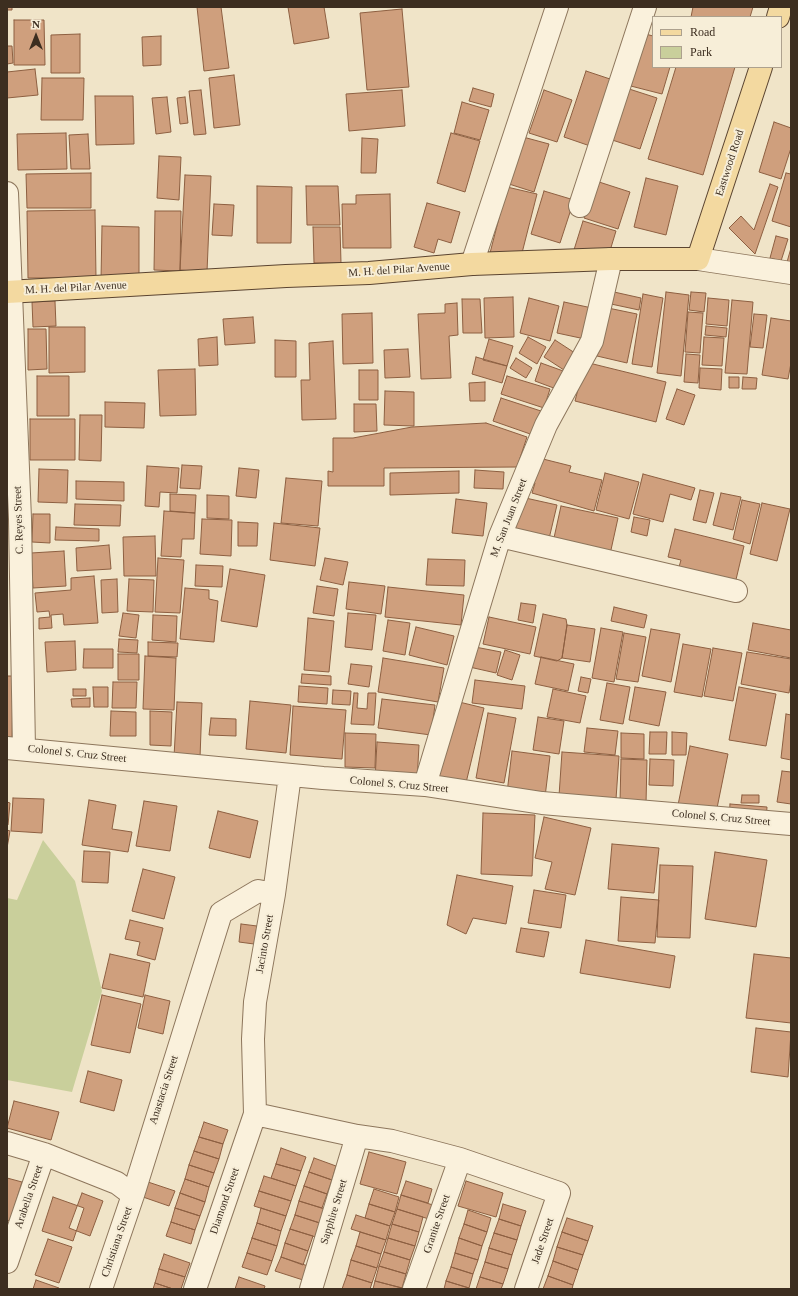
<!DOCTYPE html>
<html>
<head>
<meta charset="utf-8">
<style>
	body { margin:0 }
	#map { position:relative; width:798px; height:1296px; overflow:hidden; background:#f0e4c8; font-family:Georgia,serif }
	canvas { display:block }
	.frame { position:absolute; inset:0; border:8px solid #3d2e20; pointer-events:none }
	.legend { position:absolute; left:652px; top:16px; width:130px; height:52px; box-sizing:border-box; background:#f7eed8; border:1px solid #ada18e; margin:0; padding:5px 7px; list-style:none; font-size:12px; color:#3d2e20 }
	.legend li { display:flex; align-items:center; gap:8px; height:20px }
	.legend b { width:20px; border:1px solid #ada18e }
	.north { position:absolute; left:16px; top:16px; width:40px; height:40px; -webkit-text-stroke:3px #f7eed8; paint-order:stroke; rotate:0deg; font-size:11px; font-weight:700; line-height:16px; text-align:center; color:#3d2e20 }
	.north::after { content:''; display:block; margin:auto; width:14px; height:18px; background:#3d2e20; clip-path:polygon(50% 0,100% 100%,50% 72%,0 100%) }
</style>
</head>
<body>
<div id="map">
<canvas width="798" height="1296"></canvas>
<div class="frame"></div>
<ul class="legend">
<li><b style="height:5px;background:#f3d9a0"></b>Road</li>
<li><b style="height:11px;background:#c9cf9b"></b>Park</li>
</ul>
<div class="north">N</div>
</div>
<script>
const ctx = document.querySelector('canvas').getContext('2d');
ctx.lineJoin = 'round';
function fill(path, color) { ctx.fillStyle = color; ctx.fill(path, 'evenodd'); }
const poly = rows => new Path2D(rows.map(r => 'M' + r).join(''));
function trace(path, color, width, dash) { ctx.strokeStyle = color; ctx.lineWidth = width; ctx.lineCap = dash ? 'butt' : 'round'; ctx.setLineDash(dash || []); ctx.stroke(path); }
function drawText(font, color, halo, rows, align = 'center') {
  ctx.font = font + ' Georgia,serif'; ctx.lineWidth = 4; ctx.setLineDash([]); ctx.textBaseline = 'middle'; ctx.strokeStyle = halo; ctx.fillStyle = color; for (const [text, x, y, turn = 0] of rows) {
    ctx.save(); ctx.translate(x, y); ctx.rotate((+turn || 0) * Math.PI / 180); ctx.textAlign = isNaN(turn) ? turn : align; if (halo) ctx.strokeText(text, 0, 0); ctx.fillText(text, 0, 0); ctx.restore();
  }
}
fill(poly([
	[43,840,75,881,102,991,72,1092,7,1080,7,898,17,900]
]), '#c9cf9b');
const building = poly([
	[7,7,12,7,12,10,7,10,7,7],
	[197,7,221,7,229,68,204,71,197,7],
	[288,7,324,7,329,38,294,44,288,7],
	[693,7,753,7,750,17,691,17,693,7],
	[402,9,409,87,367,90,360,13,402,9],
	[14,20,44,20,45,65,14,65,14,20],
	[638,32,653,36,653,67,670,67,662,94,623,84,638,32],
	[80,34,80,73,51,73,51,35,80,34],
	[161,36,161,65,143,66,142,37,161,36],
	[7,46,12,46,13,63,7,64,7,46],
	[676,67,735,67,703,175,648,159,676,67],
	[35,69,38,95,7,98,7,72,35,69],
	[586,71,619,82,596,148,564,137,586,71],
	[234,75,240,125,214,128,209,78,234,75],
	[42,78,84,78,83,120,41,120,42,78],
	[623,87,657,98,640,149,606,138,623,87],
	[473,88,494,94,491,107,469,101,473,88],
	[201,90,206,134,194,135,189,91,201,90],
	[402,90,405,126,349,131,346,94,402,90],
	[544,90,572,100,557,142,529,133,544,90],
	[95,96,133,96,134,144,96,145,95,96],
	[167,97,171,132,156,134,152,98,167,97],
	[185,97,188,123,180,124,177,98,185,97],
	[462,102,489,110,480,140,454,133,462,102],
	[774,122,791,128,791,148,781,179,759,172,774,122],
	[66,133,67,169,18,170,17,134,66,133],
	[451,133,480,141,465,192,437,183,451,133],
	[88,134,90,169,71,169,69,135,88,134],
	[523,137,549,144,534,192,509,184,523,137],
	[362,138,378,139,376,173,361,173,362,138],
	[159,156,181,157,179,200,157,198,159,156],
	[91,173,91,208,27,208,26,174,91,173],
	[786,173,791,174,791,227,772,221,786,173],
	[185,175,211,176,207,272,180,270,185,175],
	[646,178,678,186,666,235,634,227,646,178],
	[596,181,630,192,618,229,584,218,596,181],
	[770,184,778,187,755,254,729,228,741,216,754,230,770,184],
	[257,186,292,187,291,243,257,243,257,186],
	[306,186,338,186,340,225,307,225,306,186],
	[507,187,537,194,522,253,490,253,507,187],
	[544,191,574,200,560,243,531,234,544,191],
	[390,194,391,248,343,248,342,204,356,204,356,195,390,194],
	[427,203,460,212,451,243,438,239,434,253,414,247,427,203],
	[214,204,234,205,232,236,212,235,214,204],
	[95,210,96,278,28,278,27,211,95,210],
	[155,211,181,211,180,271,154,270,155,211],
	[583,221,616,231,609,254,573,253,583,221],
	[102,226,139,227,139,281,101,280,102,226],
	[313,227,340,227,341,263,314,263,313,227],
	[776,236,788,239,781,261,770,258,776,236],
	[791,248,791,263,787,262,791,248],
	[614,292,641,298,639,310,611,304,614,292],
	[666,292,689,295,681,376,657,373,666,292],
	[691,292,706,293,704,312,689,310,691,292],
	[643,294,663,298,652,367,632,364,643,294],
	[513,297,514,337,485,338,484,298,513,297],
	[529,298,559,306,550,341,520,333,529,298],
	[708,298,729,300,727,326,706,324,708,298],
	[462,299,480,299,482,333,463,333,462,299],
	[732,300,753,302,747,374,725,373,732,300],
	[55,301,56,326,33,327,32,302,55,301],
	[564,302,592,308,585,339,557,333,564,302],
	[457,303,458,335,449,336,451,378,421,379,418,314,445,313,445,304,457,303],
	[608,308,637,314,627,363,597,356,608,308],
	[688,312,703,313,700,353,685,352,688,312],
	[372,313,373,363,343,364,342,314,372,313],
	[754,314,767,315,763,348,750,347,754,314],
	[253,317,255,343,225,345,223,319,253,317],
	[771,318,791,321,791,363,788,379,762,375,771,318],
	[706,326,727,328,726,337,705,335,706,326],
	[49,327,85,327,85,372,49,373,49,327],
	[28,329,46,329,47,369,28,370,28,329],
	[217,337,218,365,199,366,198,339,217,337],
	[528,337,546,347,537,364,519,353,528,337],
	[704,337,724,338,722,366,702,365,704,337],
	[489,339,513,346,507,366,483,360,489,339],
	[275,340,296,341,296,377,275,377,275,340],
	[555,340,578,355,567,372,544,357,555,340],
	[333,341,336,419,302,420,301,380,310,380,309,343,333,341],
	[408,349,410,377,385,378,384,350,408,349],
	[686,354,700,355,698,383,684,382,686,354],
	[476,357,507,366,502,383,472,374,476,357],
	[516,358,532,368,526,378,510,368,516,358],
	[585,362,666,382,656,422,575,401,585,362],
	[541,363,566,372,559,390,535,381,541,363],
	[700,368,722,369,721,390,699,388,700,368],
	[195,369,196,415,160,416,158,370,195,369],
	[359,370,378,370,378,400,359,400,359,370],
	[37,376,69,376,69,416,37,416,37,376],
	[507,376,550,389,544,408,501,394,507,376],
	[729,377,739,377,739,388,729,388,729,377],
	[743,377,757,378,756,389,742,389,743,377],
	[485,382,485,401,470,401,469,383,485,382],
	[677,389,695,395,684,425,666,419,677,389],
	[385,391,414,392,414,426,384,425,385,391],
	[501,398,544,412,536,436,493,421,501,398],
	[105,402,145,403,144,428,105,427,105,402],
	[354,404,376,404,377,431,354,432,354,404],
	[80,415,102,415,101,461,79,460,80,415],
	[30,419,75,419,75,460,30,460,30,419],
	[486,423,527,437,517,467,384,468,384,486,328,486,328,471,333,472,333,438,353,438,412,427,486,423],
	[539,458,571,466,569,472,602,480,594,511,532,493,535,483,532,482,539,458],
	[182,465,202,466,200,489,180,488,182,465],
	[147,466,179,468,177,493,160,492,159,507,145,506,147,466],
	[239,468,259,470,256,498,236,496,239,468],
	[39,469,68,470,67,503,38,502,39,469],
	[475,470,504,472,503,489,474,488,475,470],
	[459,471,459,493,390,495,390,473,459,471],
	[605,473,639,482,629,519,596,510,605,473],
	[643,474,695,488,691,500,670,494,663,522,633,514,643,474],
	[286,478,322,481,318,526,281,523,286,478],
	[76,481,124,482,124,501,76,499,76,481],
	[700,490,714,493,706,523,693,520,700,490],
	[721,493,741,497,733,530,713,525,721,493],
	[170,494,196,495,195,513,170,511,170,494],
	[207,495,229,496,229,519,207,518,207,495],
	[521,497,557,505,548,543,513,536,521,497],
	[456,499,487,503,483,536,452,533,456,499],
	[742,500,760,504,750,544,733,539,742,500],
	[762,503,790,509,777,561,750,554,762,503],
	[75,504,121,505,120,526,74,525,75,504],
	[561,506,618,518,609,559,552,547,561,506],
	[164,511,195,513,194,539,182,539,181,557,161,556,164,511],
	[33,514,50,514,50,543,32,542,33,514],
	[634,517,650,520,647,536,631,532,634,517],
	[202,519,232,520,231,556,200,554,202,519],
	[238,522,258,523,257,546,238,546,238,522],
	[274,523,320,528,315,566,270,560,274,523],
	[56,527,99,529,99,541,55,540,56,527],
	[675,529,744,546,734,588,677,574,681,560,668,557,675,529],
	[155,536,156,576,124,576,123,537,155,536],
	[109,545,111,569,77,571,76,548,109,545],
	[64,551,66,586,33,588,31,553,64,551],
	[158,558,184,560,180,613,155,612,158,558],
	[325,558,348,562,343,585,320,580,325,558],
	[428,559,465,560,464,586,426,585,428,559],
	[196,565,223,566,222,587,195,586,196,565],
	[230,569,265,575,257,627,221,621,230,569],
	[94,576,98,623,64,625,63,614,51,615,52,628,39,629,39,618,50,617,49,611,37,612,35,593,71,590,71,578,94,576],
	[117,579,118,612,102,613,101,580,117,579],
	[129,579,154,580,153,612,127,611,129,579],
	[349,582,385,586,381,614,346,609,349,582],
	[317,586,338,589,334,616,313,613,317,586],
	[388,587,464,595,461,625,385,617,388,587],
	[185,588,209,590,209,599,218,601,214,642,180,639,185,588],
	[521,603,536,605,533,623,518,620,521,603],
	[614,607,647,615,644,628,611,621,614,607],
	[123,613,139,615,136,638,119,636,123,613],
	[348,613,376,615,372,650,345,647,348,613],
	[543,614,566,619,567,625,562,658,557,661,534,656,543,614],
	[153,615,177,616,176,642,152,640,153,615],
	[489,617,536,627,530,654,483,644,489,617],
	[308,618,334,621,329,672,304,670,308,618],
	[388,620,410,623,405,655,383,651,388,620],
	[753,623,791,630,791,658,748,650,753,623],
	[567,625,595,629,590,662,562,658,567,625],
	[416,627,454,636,447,665,409,655,416,627],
	[601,628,623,632,614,682,592,678,601,628],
	[651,629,680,634,671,682,642,676,651,629],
	[624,633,646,637,638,682,616,679,624,633],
	[119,639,138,640,137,653,118,652,119,639],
	[75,641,76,670,47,672,45,642,75,641],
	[148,642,178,643,177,657,148,656,148,642],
	[683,644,711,649,702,697,674,692,683,644],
	[470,646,501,652,496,673,465,666,470,646],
	[713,648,742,653,733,701,704,696,713,648],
	[84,649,113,649,113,668,83,668,84,649],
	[505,650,520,655,512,680,497,675,505,650],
	[747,652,791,659,791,681,789,693,741,684,747,652],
	[118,654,139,654,139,680,118,680,118,654],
	[145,656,176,658,174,710,143,709,145,656],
	[541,657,574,664,568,691,535,684,541,657],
	[383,658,444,668,438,702,378,692,383,658],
	[351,664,372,666,369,687,348,684,351,664],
	[302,674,331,676,331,685,301,683,302,674],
	[7,676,13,676,12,742,7,742,7,676],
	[581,677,591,679,588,693,578,691,581,677],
	[475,680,525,686,522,709,472,703,475,680],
	[113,682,137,682,136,708,112,708,113,682],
	[607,683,630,687,623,724,600,720,607,683],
	[299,686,328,688,327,704,298,702,299,686],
	[93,687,108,687,108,707,94,707,93,687],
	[635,687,666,692,659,726,629,720,635,687],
	[739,687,776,694,766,746,729,740,739,687],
	[73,689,86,689,86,696,73,696,73,689],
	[553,689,586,696,580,723,547,717,553,689],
	[333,690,351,691,350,705,332,704,333,690],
	[354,693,358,693,357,708,367,709,368,693,376,693,374,725,351,724,354,693],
	[90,698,90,707,72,707,71,699,90,698],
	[382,699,435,705,431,735,378,728,382,699],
	[250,701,291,705,286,753,246,749,250,701],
	[455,701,484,708,465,787,436,780,455,701],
	[177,702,202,703,200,758,174,757,177,702],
	[293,706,346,710,342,759,290,755,293,706],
	[111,711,136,712,136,736,110,736,111,711],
	[150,711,172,712,171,746,150,745,150,711],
	[488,713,516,718,504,783,476,778,488,713],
	[786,714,791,715,791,760,781,758,786,714],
	[538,717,564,721,559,754,533,750,538,717],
	[211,718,236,719,236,736,209,735,211,718],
	[587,728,618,731,615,755,584,752,587,728],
	[650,732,667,732,666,754,649,754,650,732],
	[672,732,687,733,686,755,672,755,672,732],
	[345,733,376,734,375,768,345,767,345,733],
	[621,733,644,734,644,759,621,758,621,733],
	[377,742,419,745,417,782,375,780,377,742],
	[690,746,728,754,716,813,678,805,690,746],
	[512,751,550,756,545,797,507,793,512,751],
	[562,752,619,756,616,799,559,796,562,752],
	[621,759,647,760,646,804,620,803,621,759],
	[650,759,674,760,673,786,649,785,650,759],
	[782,771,791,772,791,804,777,802,782,771],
	[742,795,759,795,759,803,741,803,742,795],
	[13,798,44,799,42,833,11,831,13,798],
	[89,800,116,805,112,829,132,832,128,852,82,845,89,800],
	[144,801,177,806,170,851,136,846,144,801],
	[7,802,10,803,8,825,7,825,7,802],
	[730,804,767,807,766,821,729,818,730,804],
	[218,811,258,821,250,858,209,848,218,811],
	[483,813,535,815,532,876,481,874,483,813],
	[544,817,591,828,575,895,545,889,552,862,535,858,544,817],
	[7,830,10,831,7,848,7,830],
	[612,844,659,848,654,893,608,889,612,844],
	[84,851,110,852,108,883,82,882,84,851],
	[715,852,767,860,756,927,705,919,715,852],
	[660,865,693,866,690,938,657,937,660,865],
	[143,869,175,877,164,919,132,911,143,869],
	[457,875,513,886,506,924,473,918,466,934,447,925,457,875],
	[534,890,566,895,561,928,528,923,534,890],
	[621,897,659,900,655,943,618,941,621,897],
	[130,920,163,928,155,960,137,955,140,942,125,939,130,920],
	[241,924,257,926,254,944,239,942,241,924],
	[521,928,549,932,544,957,516,952,521,928],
	[586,940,675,956,670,988,580,973,586,940],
	[110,954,150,963,143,997,102,988,110,954],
	[754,954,791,958,791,1023,746,1018,754,954],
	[102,995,141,1004,130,1053,91,1045,102,995],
	[145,995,170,1001,163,1034,138,1028,145,995],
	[756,1028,791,1032,788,1077,751,1072,756,1028],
	[88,1071,122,1080,114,1111,80,1102,88,1071],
	[14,1101,59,1112,51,1140,7,1128,14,1101],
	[204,1122,228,1130,223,1144,199,1137,204,1122],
	[199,1137,223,1144,219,1159,194,1151,199,1137],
	[281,1148,306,1157,301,1171,276,1164,281,1148],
	[194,1151,219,1159,214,1173,189,1165,194,1151],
	[369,1152,406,1162,397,1194,360,1184,369,1152],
	[314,1158,336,1166,332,1180,309,1172,314,1158],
	[276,1164,301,1171,296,1186,271,1178,276,1164],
	[189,1165,214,1173,209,1187,185,1179,189,1165],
	[309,1172,332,1180,327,1194,304,1186,309,1172],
	[264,1176,296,1186,291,1201,259,1191,264,1176],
	[7,1178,22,1182,10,1221,7,1220,7,1178],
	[185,1179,209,1187,205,1202,180,1193,185,1179],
	[406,1181,432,1189,428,1203,401,1195,406,1181],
	[466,1181,503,1193,496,1217,458,1206,466,1181],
	[148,1182,175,1191,169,1206,143,1197,148,1182],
	[304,1186,327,1194,322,1208,299,1201,304,1186],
	[374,1189,399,1197,395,1212,369,1204,374,1189],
	[259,1191,291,1201,286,1216,254,1206,259,1191],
	[82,1193,103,1201,90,1236,69,1228,82,1193],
	[180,1193,205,1202,200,1216,175,1208,180,1193],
	[401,1195,436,1206,432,1220,397,1209,401,1195],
	[53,1197,84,1208,73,1241,42,1231,53,1197],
	[299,1201,331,1211,326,1225,295,1215,299,1201],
	[369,1204,395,1212,390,1226,365,1218,369,1204],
	[503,1204,526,1211,521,1226,499,1219,503,1204],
	[175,1208,200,1216,195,1230,171,1222,175,1208],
	[261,1208,286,1216,281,1231,257,1223,261,1208],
	[397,1209,423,1217,419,1232,392,1224,397,1209],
	[468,1210,491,1218,487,1232,464,1224,468,1210],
	[295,1215,326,1225,322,1239,290,1229,295,1215],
	[356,1215,390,1226,386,1240,351,1229,356,1215],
	[567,1218,593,1226,588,1241,562,1232,567,1218],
	[499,1219,521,1226,517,1240,494,1233,499,1219],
	[171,1222,195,1230,191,1244,166,1236,171,1222],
	[257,1223,281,1231,277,1246,252,1238,257,1223],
	[392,1224,419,1232,415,1246,388,1238,392,1224],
	[464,1224,487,1232,482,1246,459,1238,464,1224],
	[290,1229,313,1236,308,1251,285,1243,290,1229],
	[360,1232,386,1240,381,1254,356,1246,360,1232],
	[562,1232,588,1241,583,1255,557,1247,562,1232],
	[494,1233,517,1240,512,1255,489,1248,494,1233],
	[252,1238,277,1246,272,1261,247,1253,252,1238],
	[388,1238,415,1246,410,1260,384,1252,388,1238],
	[459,1238,482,1246,478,1260,455,1253,459,1238],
	[48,1239,72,1247,59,1283,35,1275,48,1239],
	[285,1243,308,1251,303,1265,281,1257,285,1243],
	[356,1246,381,1254,377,1268,351,1260,356,1246],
	[557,1247,583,1255,578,1270,553,1261,557,1247],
	[489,1248,512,1255,508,1269,485,1262,489,1248],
	[384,1252,410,1260,406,1274,379,1266,384,1252],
	[247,1253,272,1261,267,1275,242,1267,247,1253],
	[455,1253,478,1260,473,1274,451,1267,455,1253],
	[164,1254,190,1263,185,1277,159,1269,164,1254],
	[281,1257,308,1266,303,1280,275,1271,281,1257],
	[351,1260,377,1268,372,1283,347,1275,351,1260],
	[553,1261,578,1270,573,1285,548,1276,553,1261],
	[485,1262,508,1269,503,1284,480,1277,485,1262],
	[379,1266,406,1274,402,1288,375,1281,379,1266],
	[451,1267,473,1274,469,1288,446,1281,451,1267],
	[159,1269,185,1277,181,1289,173,1289,155,1283,159,1269],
	[347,1275,372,1283,370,1289,342,1289,347,1275],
	[548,1276,573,1285,572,1289,543,1289,548,1276],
	[239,1277,265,1286,264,1289,235,1289,239,1277],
	[480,1277,503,1284,501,1289,476,1289,480,1277],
	[36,1280,59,1288,59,1289,33,1289,36,1280],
	[375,1281,402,1288,402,1289,373,1289,375,1281],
	[446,1281,469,1288,469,1289,444,1289,446,1281],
	[155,1283,173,1289,153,1289,155,1283]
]);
fill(building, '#cf9f7d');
trace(building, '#8d5f41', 1);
const minor = poly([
	[7,193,20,519,24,749],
	[580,206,645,7],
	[698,259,791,273],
	[472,264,557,7],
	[500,536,736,591],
	[7,748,323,778,425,785,542,803,791,824],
	[425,785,500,536,546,425,592,341,611,259],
	[255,1114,357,1136,392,1141,460,1159,559,1193,526,1289],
	[7,1143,44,1154,117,1183,133,1195],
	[7,1262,44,1154],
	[101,1289,133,1195,221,913,258,891,274,894],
	[195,1289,255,1114,253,1039,255,1002,274,894,290,775],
	[311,1289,357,1136],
	[414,1289,460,1159]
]);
const major = poly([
	[778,17,781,7],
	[7,292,286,276,369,273,472,264,611,259,698,259,761,67]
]);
trace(minor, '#8d765c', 24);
trace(major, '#5b4430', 24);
trace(minor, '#faf1dc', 22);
trace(major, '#f3d9a0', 22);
drawText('11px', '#3d2e20', '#f7eed8', [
	["Eastwood Road",730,163,-72],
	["M. H. del Pilar Avenue",399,270,-4],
	["M. H. del Pilar Avenue",76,288,-3],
	["M. San Juan Street",509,518,-69],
	["C. Reyes Street",19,520,-92],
	["Colonel S. Cruz Street",77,754,6],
	["Colonel S. Cruz Street",399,785,5],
	["Colonel S. Cruz Street",721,818,5],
	["Jacinto Street",265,944,-80],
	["Anastacia Street",164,1090,-72],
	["Arabella Street",29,1197,-71],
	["Diamond Street",225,1201,-71],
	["Sapphire Street",334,1212,-73],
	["Granite Street",437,1224,-71],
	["Jade Street",543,1241,-71],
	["Christiana Street",117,1242,-71]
]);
</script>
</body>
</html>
